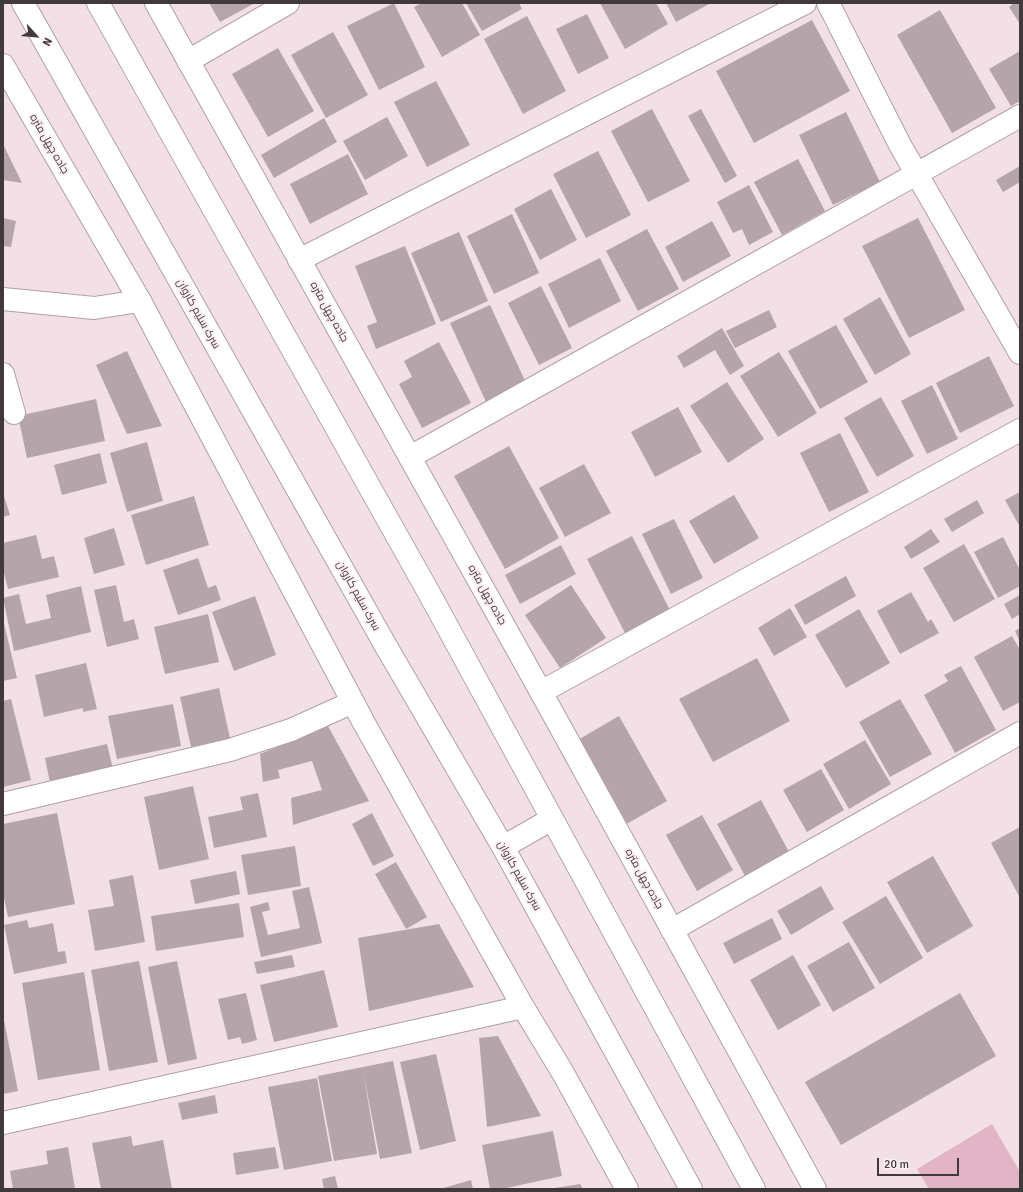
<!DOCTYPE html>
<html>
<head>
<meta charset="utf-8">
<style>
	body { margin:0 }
	#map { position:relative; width:1023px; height:1192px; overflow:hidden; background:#f2e0e6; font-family:Signika,sans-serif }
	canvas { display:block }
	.frame { position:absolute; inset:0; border:4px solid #413a3d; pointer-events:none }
	.north { position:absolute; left:16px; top:16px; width:40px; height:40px; -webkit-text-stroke:3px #fdeff3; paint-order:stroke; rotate:117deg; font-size:11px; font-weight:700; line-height:16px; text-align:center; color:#413a3d }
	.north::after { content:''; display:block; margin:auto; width:14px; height:18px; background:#413a3d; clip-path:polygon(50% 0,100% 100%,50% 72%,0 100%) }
	.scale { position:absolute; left:877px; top:1158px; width:82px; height:18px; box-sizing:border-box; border:2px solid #413a3d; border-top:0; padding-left:5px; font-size:12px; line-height:14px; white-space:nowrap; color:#413a3d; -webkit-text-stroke:3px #fdeff3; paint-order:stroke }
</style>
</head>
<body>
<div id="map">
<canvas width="1023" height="1192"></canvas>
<div class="frame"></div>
<div class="north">N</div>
<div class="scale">20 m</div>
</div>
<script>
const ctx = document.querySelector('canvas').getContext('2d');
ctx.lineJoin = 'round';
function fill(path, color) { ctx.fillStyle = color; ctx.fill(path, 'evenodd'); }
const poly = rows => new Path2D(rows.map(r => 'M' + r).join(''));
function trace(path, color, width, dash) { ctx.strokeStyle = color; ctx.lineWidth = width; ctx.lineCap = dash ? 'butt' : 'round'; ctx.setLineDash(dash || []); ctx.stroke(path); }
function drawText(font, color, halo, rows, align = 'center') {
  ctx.font = font + ' Signika,Cairo,sans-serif'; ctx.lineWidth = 4; ctx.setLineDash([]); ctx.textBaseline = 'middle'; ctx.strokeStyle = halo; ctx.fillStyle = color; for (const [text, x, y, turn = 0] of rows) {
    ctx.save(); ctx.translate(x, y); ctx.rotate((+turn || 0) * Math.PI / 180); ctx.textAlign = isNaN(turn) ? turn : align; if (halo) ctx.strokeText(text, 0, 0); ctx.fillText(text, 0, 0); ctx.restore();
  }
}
fill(poly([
	[992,1124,1020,1172,1020,1189,929,1189,917,1169]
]), '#e2b4c5');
fill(poly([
	[209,3,255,3,220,22],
	[394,3,425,67,379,90,347,26],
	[422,3,462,3,480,35,442,57,414,7],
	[466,3,519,3,522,9,482,31],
	[600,3,656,3,668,24,625,49],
	[666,3,711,3,676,22],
	[1014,3,1020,3,1020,24,1009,7],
	[940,10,996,108,952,133,897,35],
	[587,14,609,58,578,74,556,29],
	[527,16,566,91,523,114,484,39],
	[812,20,850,91,754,143,716,71],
	[333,32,368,95,326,118,291,55],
	[278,48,314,111,268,137,232,74],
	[1020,51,1020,101,1011,106,989,69],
	[436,81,470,145,427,167,394,102],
	[652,109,690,181,648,202,611,131],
	[701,109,737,176,725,183,688,116],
	[846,112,880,182,833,205,799,135],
	[387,117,408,156,365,180,343,141],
	[324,118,337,142,274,178,261,155],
	[3,146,4,146,22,183,3,180],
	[598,151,631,215,586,238,553,174],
	[348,154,368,194,310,224,290,184],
	[798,159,825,211,782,235,754,182],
	[1020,166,1020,182,1003,192,996,180],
	[749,185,773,232,749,245,742,229,733,233,717,202],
	[551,189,577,240,540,260,514,209],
	[512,214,539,273,494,294,467,236],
	[3,218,16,221,11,247,3,246],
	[918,218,965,310,909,338,862,246],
	[712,221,731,256,683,282,665,247],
	[647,229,679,289,638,311,606,251],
	[459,232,488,301,441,322,411,253],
	[405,246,436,324,376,349,367,326,377,322,355,266],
	[600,258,621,301,569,328,548,284],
	[541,286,572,348,539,365,508,303],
	[880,297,911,354,875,375,843,319],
	[490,305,526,383,486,402,450,323],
	[769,310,777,327,735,348,726,331],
	[836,325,868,382,820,409,788,351],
	[722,328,744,366,730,375,715,350,684,368,677,356],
	[439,342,471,403,422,428,399,384,412,377,404,361],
	[127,351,162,426,127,434,96,365],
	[779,352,817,413,778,437,740,376],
	[989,356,1014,406,960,433,936,383],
	[727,382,764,439,728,463,690,406],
	[932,385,958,439,927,454,901,401],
	[881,397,914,456,877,477,844,418],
	[96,399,105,441,27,458,18,416],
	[678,407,702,452,655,477,631,432],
	[840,433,869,492,829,512,800,453],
	[147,442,163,501,127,512,110,453],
	[509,446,559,538,505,569,454,476],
	[100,453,107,483,62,495,54,465],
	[584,464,611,513,565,537,539,488],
	[1020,492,1020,527,1005,500],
	[3,493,10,515,3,517],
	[734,495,759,538,714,564,689,521],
	[194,496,209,545,146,565,131,515],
	[977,500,984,513,952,532,944,519],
	[674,519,703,578,671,594,642,534],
	[114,528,125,565,94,574,84,538],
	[931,529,940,542,911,559,904,547],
	[36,535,42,559,54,556,59,577,8,589,3,569,3,543],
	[632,536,671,612,626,635,587,559],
	[1003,537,1020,570,1020,586,998,598,974,552],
	[964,544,995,599,954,622,923,568],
	[561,545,576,574,520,604,505,575],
	[198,558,208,588,216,585,221,600,178,615,163,570],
	[846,576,856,596,805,625,794,605],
	[116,585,124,622,134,619,139,639,107,647,94,590],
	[571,585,606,638,560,668,525,615],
	[81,586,91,632,14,651,3,598,19,594,26,624,51,618,46,595],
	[911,592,928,622,931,619,939,633,900,654,877,611],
	[1020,595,1020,614,1012,619,1004,604],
	[255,596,276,655,234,671,212,612],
	[790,608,807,637,774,656,758,628],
	[859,609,890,663,846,688,815,635],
	[208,614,219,662,165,674,154,627],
	[3,619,17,678,3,681],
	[1020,628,1020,642,1015,631],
	[1012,636,1020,650,1020,702,1003,711,974,657],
	[757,658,790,721,713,762,679,699],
	[86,663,97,709,83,712,83,708,44,717,35,675],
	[961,666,996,730,955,753,924,695,948,681,944,675],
	[219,688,230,738,191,747,180,697],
	[11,699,31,780,3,787,3,701],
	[900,699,932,754,890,777,859,722],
	[173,704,181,746,117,759,108,716],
	[619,716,667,801,623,826,576,741],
	[328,726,369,801,293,825,291,798,322,790,312,761,278,770,280,778,263,782,260,754],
	[865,740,891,784,849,809,823,764],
	[107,744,113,769,50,783,45,758],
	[821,769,844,810,807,832,783,790],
	[193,786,209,859,159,870,144,797],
	[258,793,267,837,214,848,208,817,243,810,240,797],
	[761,800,789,852,745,876,717,824],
	[57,813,75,904,8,917,3,893,3,824],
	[372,813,394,856,373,866,352,824],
	[702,815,733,870,697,891,666,835],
	[1020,827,1020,898,991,843],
	[295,846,301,886,248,895,241,855],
	[933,856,973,926,927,953,887,882],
	[396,862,427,917,406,929,375,874],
	[236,871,240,894,195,904,190,880],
	[133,875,145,942,95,951,88,910,114,906,109,880],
	[821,886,834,909,791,935,777,911],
	[309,887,322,943,261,957,250,907,268,902,270,910,262,912,268,935,300,928,292,891],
	[886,896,923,958,880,984,842,922],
	[239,903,244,937,156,951,151,916],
	[772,918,782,939,734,964,723,943],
	[27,920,29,928,53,923,58,952,65,951,67,963,14,974,4,925],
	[439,924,474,987,369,1011,358,938],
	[849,942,875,988,833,1012,807,966],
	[292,955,295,967,257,974,254,962],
	[793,955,821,1005,778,1030,750,980],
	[139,961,158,1062,109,1071,91,970],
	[177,961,197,1059,168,1065,148,967],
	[324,970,338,1027,274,1042,260,985],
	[84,972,100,1070,38,1080,22,983],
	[246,993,257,1040,242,1044,240,1037,228,1040,218,999],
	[960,993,996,1056,841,1145,805,1082],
	[3,1015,18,1091,3,1094],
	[498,1036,541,1116,487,1127,479,1038],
	[436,1054,456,1141,420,1150,400,1062],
	[393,1061,412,1153,380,1159,363,1071,377,1154,334,1161,318,1076],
	[317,1078,332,1161,284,1170,268,1087],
	[215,1095,218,1113,182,1120,178,1103],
	[553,1131,562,1176,502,1189,490,1189,482,1145],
	[131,1136,133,1146,163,1140,172,1189,101,1189,92,1143],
	[68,1147,75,1189,13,1189,10,1171,48,1164,46,1151],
	[275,1147,279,1168,236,1175,233,1153],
	[335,1176,338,1189,324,1189,322,1179],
	[471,1180,473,1189,440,1189],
	[580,1184,583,1189,555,1189,555,1188]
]), '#b5a4aa');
const minor = poly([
	[828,3,900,145,1020,353],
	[188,61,288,3],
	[299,260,805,3],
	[3,299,94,308,140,301],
	[3,374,14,413],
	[410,457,1020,116],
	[541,692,1020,430],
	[3,804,230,750,291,730,353,702],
	[672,930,1020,733],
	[3,1123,523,1007]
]);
const tertiary = poly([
	[156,3,541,692,815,1189],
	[3,65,140,301,364,723,523,1007,563,1073,627,1189]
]);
const primary = poly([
	[23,3,387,648,503,847,691,1189],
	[98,3,429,593,754,1189],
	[503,847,552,819]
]);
trace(minor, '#b0a0a5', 24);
trace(tertiary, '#b0a0a5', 24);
trace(primary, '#b0a0a5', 24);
trace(minor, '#fff', 22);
trace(tertiary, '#fff', 22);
trace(primary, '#fff', 22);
drawText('11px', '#413a3d', '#fdeff3', [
	["جاده چهل متره",49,144,60],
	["جاده چهل متره",329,312,61],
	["سرک سلیم کاروان",198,314,61],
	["جاده چهل متره",487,595,61],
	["سرک سلیم کاروان",358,596,61],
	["سرک سلیم کاروان",519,876,61],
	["جاده چهل متره",644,879,61]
]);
</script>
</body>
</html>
